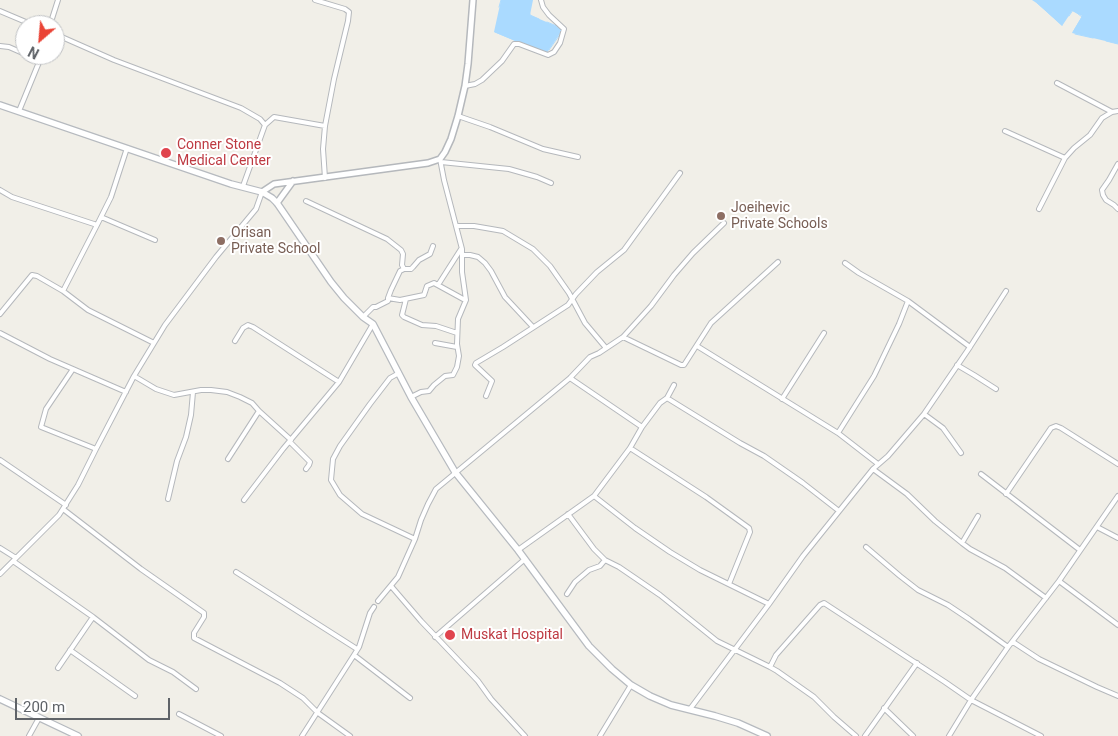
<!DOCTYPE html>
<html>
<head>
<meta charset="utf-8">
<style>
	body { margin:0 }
	#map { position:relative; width:1118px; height:736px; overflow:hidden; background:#f1efe8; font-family:Roboto,sans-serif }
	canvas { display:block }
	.north { position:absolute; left:15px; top:15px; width:50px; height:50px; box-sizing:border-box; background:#fff; border:1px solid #bfc1c3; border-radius:50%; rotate:207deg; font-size:14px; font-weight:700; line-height:20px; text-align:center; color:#5f6368 }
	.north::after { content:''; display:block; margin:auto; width:18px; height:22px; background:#ea4335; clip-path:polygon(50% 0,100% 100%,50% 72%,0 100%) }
	.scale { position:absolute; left:15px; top:698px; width:155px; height:22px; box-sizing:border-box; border:2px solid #5f6368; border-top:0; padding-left:6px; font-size:15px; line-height:18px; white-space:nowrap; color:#5f6368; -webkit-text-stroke:4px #fff; paint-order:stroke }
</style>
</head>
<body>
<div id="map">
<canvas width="1118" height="736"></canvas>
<div class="north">N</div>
<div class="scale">200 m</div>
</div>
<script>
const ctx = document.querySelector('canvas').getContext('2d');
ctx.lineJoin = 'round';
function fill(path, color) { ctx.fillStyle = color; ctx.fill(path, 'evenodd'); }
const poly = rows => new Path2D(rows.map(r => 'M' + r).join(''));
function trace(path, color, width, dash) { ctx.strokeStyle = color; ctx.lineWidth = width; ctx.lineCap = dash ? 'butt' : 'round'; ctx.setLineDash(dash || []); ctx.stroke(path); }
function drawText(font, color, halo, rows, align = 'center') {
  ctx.font = font + ' Roboto,sans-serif'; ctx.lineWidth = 4; ctx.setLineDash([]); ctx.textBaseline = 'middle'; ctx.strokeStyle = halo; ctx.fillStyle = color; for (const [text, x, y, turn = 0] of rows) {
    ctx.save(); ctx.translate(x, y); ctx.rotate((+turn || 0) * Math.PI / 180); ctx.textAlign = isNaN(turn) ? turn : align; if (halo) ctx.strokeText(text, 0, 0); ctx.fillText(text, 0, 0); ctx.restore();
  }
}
fill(poly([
	[501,0,533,0,530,15,563,29,546,54,494,32],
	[1032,0,1118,0,1118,44,1072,33,1082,16,1072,11,1062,26,1038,4]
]), '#aadaff');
trace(poly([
	[1037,3,1062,25],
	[499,7,501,0],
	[530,14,530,15,539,19],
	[1069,16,1073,10,1082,17,1073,32],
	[547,22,559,27],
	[495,32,519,42],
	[1075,34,1093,38],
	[1106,41,1118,44],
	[549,50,561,33]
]), '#aadaff', 1);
const minor = poly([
	[315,0,345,9,349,12,348,21,334,79,325,126,323,149,325,178],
	[0,11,33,25],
	[50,25,58,0],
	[55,34,114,60,241,108,260,119,265,125,243,186],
	[0,46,9,47,25,54],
	[27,55,40,61],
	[1057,83,1112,112],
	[465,86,475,84,482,80,502,61,514,44,519,44,548,55,554,52,560,43,564,29,549,15,543,7,541,0],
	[19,111,42,55],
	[458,116,490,127,543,149,578,157],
	[265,125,274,117,325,126],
	[1005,131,1065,158],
	[441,162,509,169,537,177,551,183],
	[1118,164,1109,180,1102,190,1103,195,1106,200,1114,205,1118,209],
	[0,190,12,197,97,225],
	[306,201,387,239,401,250,403,254,402,265,404,269],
	[1039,209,1065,158,1074,148,1090,135,1102,118,1112,112,1118,111],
	[101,217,155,240],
	[456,226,474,226,503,231,533,249,550,266,569,293,585,323,606,348],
	[462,255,470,255,478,257,485,263,491,271,505,297,533,327],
	[845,263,859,273,908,301,970,347],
	[438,285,461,249],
	[63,291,97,225,111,197,127,148],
	[388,298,391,290,400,271,404,269,411,269,413,267,419,260,430,254,433,246],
	[406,299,402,315,404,317,422,325,436,326,457,333],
	[0,314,32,275,37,276,63,291,88,310,154,343],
	[363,317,373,307,376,307,388,301,388,298,400,300,424,295,427,286,434,283,465,300],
	[0,333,50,359,126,392],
	[623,337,681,365,684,365,711,323,778,262],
	[235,341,243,328,248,325,253,327,339,382],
	[435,343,457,347],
	[697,346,838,433,878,464],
	[957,365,974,375,996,389],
	[73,369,46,409,41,427,96,449],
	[399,373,390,378,370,404,340,446,333,459,331,480,340,495,362,514,415,539],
	[134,376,156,389,174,395,201,390,211,390,227,392,240,397,252,403,259,411,291,440],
	[570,378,642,427],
	[486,396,492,381,475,365,476,363,503,347,568,305,576,294,597,272,624,250,680,173],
	[411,397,421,392,429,391,434,385,445,376,453,375,457,367,459,356,457,344,458,319,466,300,462,272,462,249,444,180,440,159],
	[667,398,740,443,764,456,803,483,839,511],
	[782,399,824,333],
	[924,414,943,428,961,453],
	[838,433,874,376,899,324,908,301],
	[290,442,310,462,309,465,306,469],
	[630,448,706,497,749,528,750,532,729,584],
	[228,459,259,411],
	[0,460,66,505],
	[873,469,907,494,935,521,962,543,970,549,1005,568,1046,598],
	[981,474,1080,550],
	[1006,494,1051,428,1056,426,1061,428,1118,464],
	[594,496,635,528,670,552,700,570,769,604],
	[168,499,177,461,186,437,191,415,193,392],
	[244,500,283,449,339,382,373,324],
	[63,509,141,569,204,613,204,617,194,633,194,638,280,683,303,698,318,713,350,736],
	[568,514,594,549,605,560,619,567,660,595,717,641,770,667],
	[1097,527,1118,538],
	[962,543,978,516],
	[866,547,900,576,918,590,948,605,969,619,1008,647],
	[0,548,16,558],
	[518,550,594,496,630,448,642,427,660,403,667,398,674,385],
	[13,561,93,617,149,660,173,672,196,689],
	[236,572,357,649],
	[0,574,59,515,78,485,96,449,134,376,165,325,216,257,256,209,262,192],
	[1059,581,1118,625],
	[391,586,421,621,478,681,491,699,525,736],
	[567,594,575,582,589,570,600,566,605,560],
	[378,601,398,577,415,539,421,520,428,504,436,489,570,378,590,357,599,353,623,337,651,306,674,275,693,253,724,223],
	[435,637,525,559],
	[1013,642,1039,659,1097,687,1118,696],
	[70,650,135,696],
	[354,655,410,698],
	[58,668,93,617],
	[884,708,913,736],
	[690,709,769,604,803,556,873,469,888,456,924,414,970,347,1006,291],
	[179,714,221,736],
	[29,736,39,718],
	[302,736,354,655,359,647,370,613,374,607],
	[600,736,631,685],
	[856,736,834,717,814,697,777,671,770,667,776,655,820,605,824,603,945,682,971,700,1041,736],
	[865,736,917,663],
	[949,736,971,700,1008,647,1059,581,1118,496]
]);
const tertiary = poly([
	[262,192,274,184,428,163,440,159,445,152,451,139,458,116,465,86,468,64,473,0],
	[277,203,293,181]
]);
const secondary = poly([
	[0,105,231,184,262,192,272,198,277,203,331,282,344,298,363,317,373,324,411,397,455,472,518,550,589,646,612,669,631,685,650,696,671,705,715,716,738,723,767,736],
	[0,699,78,736]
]);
trace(minor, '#b5b8bc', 6);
trace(tertiary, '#b5b8bc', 8);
trace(secondary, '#b6babf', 8);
trace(minor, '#fff', 4);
trace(tertiary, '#fff', 5);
trace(secondary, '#fff', 5.5);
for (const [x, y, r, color] of [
	[166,153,6,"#e0444e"],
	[721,216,5,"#8d6e63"],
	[221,241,5,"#8d6e63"],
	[450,635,6,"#e0444e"]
]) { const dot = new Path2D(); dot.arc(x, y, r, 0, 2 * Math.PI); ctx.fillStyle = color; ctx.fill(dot); trace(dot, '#fff', 2); }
drawText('14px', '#be3a42', '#fff', [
	["Conner Stone",177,145],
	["Medical Center",177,161],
	["Muskat Hospital",461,635]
], 'left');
drawText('14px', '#785e54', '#fff', [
	["Joeihevic",731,208],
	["Private Schools",731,224],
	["Orisan",231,233],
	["Private School",231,249]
], 'left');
</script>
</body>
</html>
